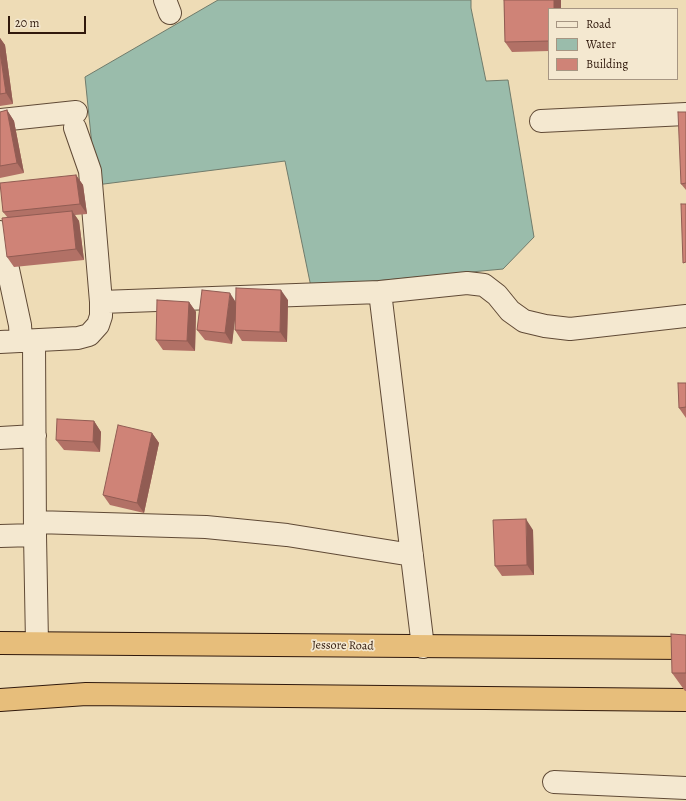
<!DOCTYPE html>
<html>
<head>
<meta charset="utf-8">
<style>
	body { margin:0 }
	#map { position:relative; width:686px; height:801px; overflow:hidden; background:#eedcb6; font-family:Alegreya,serif }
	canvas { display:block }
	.legend { position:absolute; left:548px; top:8px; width:130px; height:72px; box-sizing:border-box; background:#f4e8d0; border:1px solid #a69582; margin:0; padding:5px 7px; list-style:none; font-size:12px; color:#30190c }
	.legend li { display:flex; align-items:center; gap:8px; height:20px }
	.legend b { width:20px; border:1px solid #a69582 }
	.scale { position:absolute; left:8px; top:16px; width:78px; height:18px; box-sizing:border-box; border:2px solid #30190c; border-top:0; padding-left:5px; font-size:12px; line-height:14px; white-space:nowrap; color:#30190c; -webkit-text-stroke:3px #f4e8d0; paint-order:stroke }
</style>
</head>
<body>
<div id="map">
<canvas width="686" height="801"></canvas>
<ul class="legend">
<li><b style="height:5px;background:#f4e8d0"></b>Road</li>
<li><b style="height:11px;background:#9abcab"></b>Water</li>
<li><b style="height:11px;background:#cf8377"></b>Building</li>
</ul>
<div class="scale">20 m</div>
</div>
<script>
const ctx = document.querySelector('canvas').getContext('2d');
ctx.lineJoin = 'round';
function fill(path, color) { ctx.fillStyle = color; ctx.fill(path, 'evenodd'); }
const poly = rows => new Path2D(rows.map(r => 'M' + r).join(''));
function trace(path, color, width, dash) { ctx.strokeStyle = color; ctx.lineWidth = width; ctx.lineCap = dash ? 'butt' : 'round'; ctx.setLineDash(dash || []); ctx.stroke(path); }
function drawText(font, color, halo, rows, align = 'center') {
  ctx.font = font + ' Alegreya,serif'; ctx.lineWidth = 3.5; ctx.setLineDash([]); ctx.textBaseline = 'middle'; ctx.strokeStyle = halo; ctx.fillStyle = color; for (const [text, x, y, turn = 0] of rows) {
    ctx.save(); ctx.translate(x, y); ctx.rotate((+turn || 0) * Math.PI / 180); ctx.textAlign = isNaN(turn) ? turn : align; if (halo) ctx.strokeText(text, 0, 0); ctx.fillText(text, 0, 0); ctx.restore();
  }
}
const water = poly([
	[218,0,471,0,471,8,486,81,508,80,534,237,503,269,311,287,285,161,96,185,85,77,218,0]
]);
fill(water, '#9abcab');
trace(water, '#707b6b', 1);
const minor = poly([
	[165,0,170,13],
	[0,120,76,112],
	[541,121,686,114],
	[0,232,20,325,21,341],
	[380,292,423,647],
	[101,302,380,292,467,283,484,285,497,295,510,311,524,321,545,326,570,329,686,316],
	[34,341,35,535,37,643],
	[0,342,78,338,89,335,98,325,101,316,101,302,90,171,75,128],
	[0,438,35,436],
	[35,522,206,527,287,535,412,555],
	[0,536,35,535],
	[554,782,686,788]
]);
const highway = poly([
	[0,643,686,648],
	[0,700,86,694,686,700]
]);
trace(minor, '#604a36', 24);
trace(highway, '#30190c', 24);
trace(minor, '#f4e8d0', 22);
trace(highway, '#e7be7b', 22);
fill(poly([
	[504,0,561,0,561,9,549,9,549,51,512,52,505,42],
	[0,38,5,45,13,104,0,106],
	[7,110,14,121,24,173,0,178,0,112],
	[686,112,686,190,681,184],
	[76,175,83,185,87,214,75,215,79,221,84,260,14,267,7,257,8,218,3,212],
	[288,300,287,342,242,341,235,330,235,315,232,344,205,340,197,330,236,302],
	[189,302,196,312,195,351,163,350,156,340],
	[686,383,686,418,679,408],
	[94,421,101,432,100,452,64,450,56,440],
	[152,433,159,443,144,513,110,505,103,495],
	[533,530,534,575,502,576,495,566],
	[686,635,686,691,685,691,672,673]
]), '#b27166');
fill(poly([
	[554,0,561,0,561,9,554,9],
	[0,38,5,45,13,104,6,93,0,52],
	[7,110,14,121,24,173,17,163],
	[76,175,83,185,87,214,80,204],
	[72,211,79,221,84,260,76,249],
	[281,290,288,300,287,342,280,332],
	[230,293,237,304,232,344,225,333],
	[189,302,196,312,195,351,187,341],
	[94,421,101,432,100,452,93,442],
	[152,433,159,443,144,513,137,503],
	[526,519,533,530,534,575,527,565]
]), '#915c53');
const building = poly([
	[504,0,554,0,554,9,549,9,549,41,505,42,504,0],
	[0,52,6,93,0,94,0,52],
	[7,110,17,163,0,166,0,112,7,110],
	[678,112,686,112,686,183,681,184,678,112],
	[76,175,80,204,3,212,0,183,76,175],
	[681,204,686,204,686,262,683,263,681,204],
	[72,211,76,249,7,257,2,218,72,211],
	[236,288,281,290,280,332,235,330,236,288],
	[202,290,230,293,225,333,197,330,202,290],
	[157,300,189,302,187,341,156,340,157,300],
	[678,383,686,383,686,407,679,408,678,383],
	[57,419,94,421,93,442,56,440,57,419],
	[118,425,152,433,137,503,103,495,118,425],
	[526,519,527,565,495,566,493,520,526,519],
	[671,634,686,635,686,673,672,673,671,634]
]);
fill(building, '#cf8377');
trace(building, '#915c53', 1);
drawText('12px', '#30190c', '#f4e8d0', [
	["Jessore Road",343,646,1]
]);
</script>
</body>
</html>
